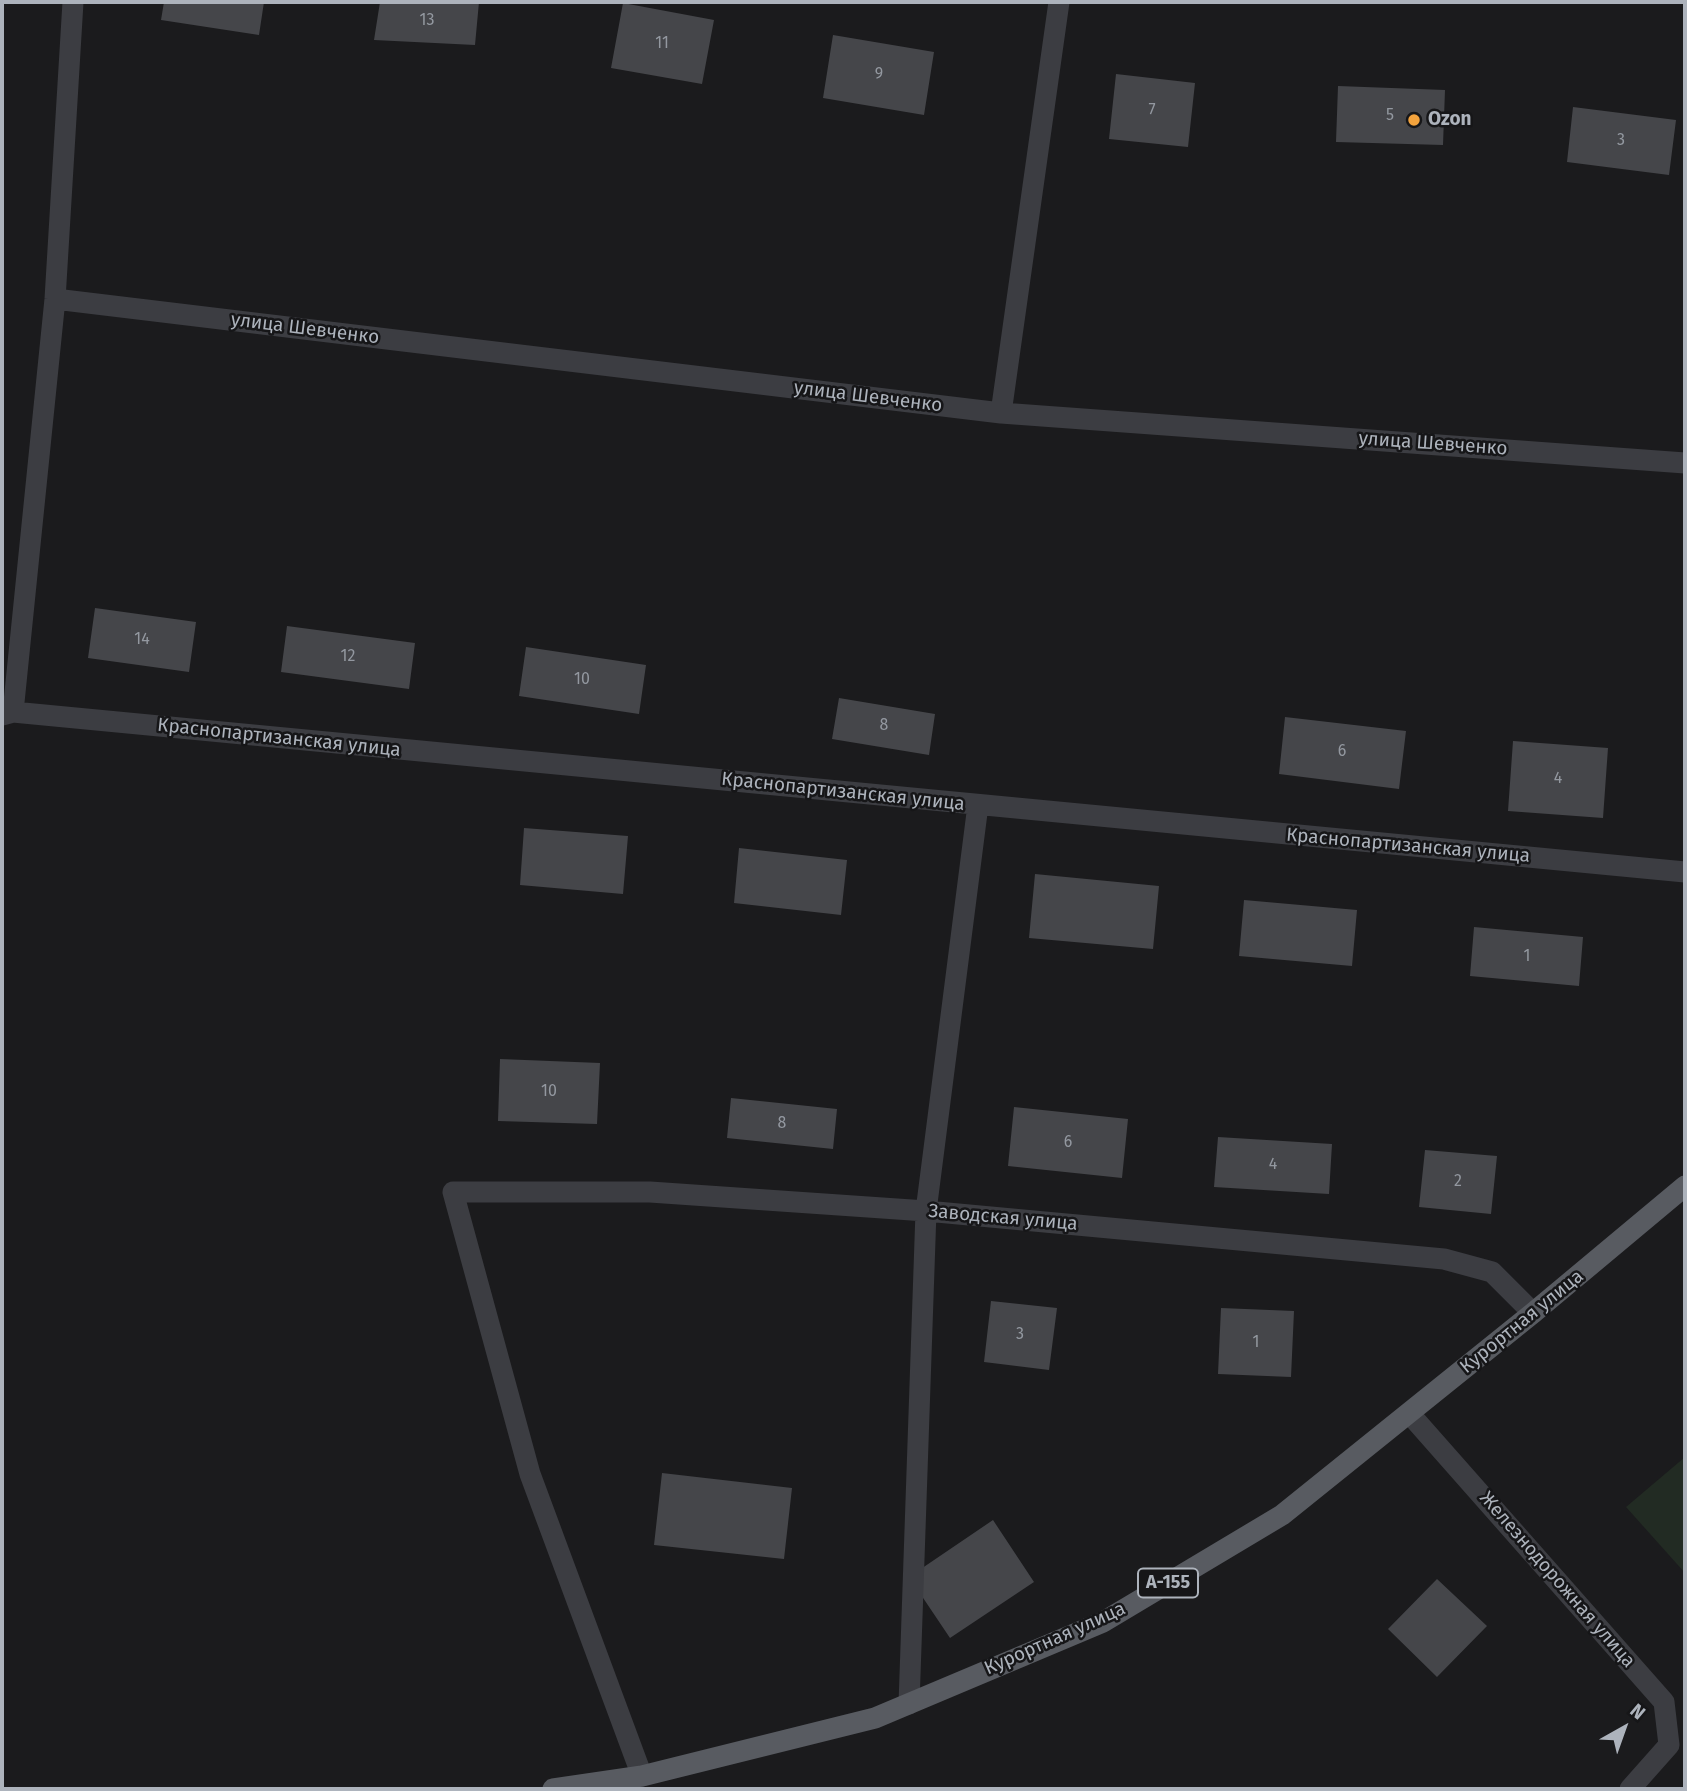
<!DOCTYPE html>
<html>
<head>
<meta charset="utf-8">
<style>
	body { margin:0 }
	#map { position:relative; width:1687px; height:1791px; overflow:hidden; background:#1b1b1d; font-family:"Fira Sans",sans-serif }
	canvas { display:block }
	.frame { position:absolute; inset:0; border:4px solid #adb3bc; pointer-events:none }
	.north { position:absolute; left:1589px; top:1693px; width:70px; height:70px; -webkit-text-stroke:5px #161618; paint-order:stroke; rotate:40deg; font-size:19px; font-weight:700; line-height:28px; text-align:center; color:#adb3bc }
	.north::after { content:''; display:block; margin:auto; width:24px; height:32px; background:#adb3bc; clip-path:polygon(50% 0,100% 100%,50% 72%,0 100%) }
</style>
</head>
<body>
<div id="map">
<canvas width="1687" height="1791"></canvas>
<div class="frame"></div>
<div class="north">N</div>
</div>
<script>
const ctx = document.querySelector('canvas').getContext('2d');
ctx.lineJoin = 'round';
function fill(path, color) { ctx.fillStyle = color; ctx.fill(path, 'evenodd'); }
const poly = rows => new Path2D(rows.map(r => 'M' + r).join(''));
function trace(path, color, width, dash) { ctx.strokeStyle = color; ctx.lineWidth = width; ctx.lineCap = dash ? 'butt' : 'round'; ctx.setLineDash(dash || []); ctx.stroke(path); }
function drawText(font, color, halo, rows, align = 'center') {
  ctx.font = font + ' "Fira Sans",sans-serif'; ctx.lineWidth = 5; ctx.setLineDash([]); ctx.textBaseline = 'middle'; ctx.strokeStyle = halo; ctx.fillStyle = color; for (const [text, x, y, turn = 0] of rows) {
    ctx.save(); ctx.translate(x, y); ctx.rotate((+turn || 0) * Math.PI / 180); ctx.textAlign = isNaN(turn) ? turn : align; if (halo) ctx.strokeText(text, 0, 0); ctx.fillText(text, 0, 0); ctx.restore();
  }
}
fill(poly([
	[1685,1457,1685,1573,1626,1507]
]), '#222b23');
fill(poly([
	[164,2,264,2,259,35,161,20],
	[380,2,479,2,475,45,374,40],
	[623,3,714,20,702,84,611,68],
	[833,35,934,52,924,115,823,98],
	[1116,74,1195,83,1188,147,1109,139],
	[1338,86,1445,90,1443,145,1336,142],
	[1573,107,1676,120,1669,175,1567,162],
	[95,608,196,622,189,672,88,658],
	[287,626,415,643,409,689,281,672],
	[526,647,646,665,639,714,519,696],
	[839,698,935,714,929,755,832,739],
	[1285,717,1406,731,1399,789,1279,774],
	[1513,741,1608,748,1603,818,1508,811],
	[524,828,628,836,623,894,520,885],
	[739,848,847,860,841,915,734,903],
	[1035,874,1159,886,1153,949,1029,938],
	[1244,900,1357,910,1352,966,1239,956],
	[1474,927,1583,937,1579,986,1470,976],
	[500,1059,600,1063,597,1124,498,1121],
	[731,1098,837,1109,833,1149,727,1138],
	[1014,1107,1128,1119,1122,1178,1008,1166],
	[1218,1137,1332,1144,1329,1194,1214,1187],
	[1425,1150,1497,1156,1491,1214,1419,1207],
	[991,1301,1057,1308,1049,1370,984,1362],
	[1221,1308,1294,1311,1291,1377,1218,1374],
	[662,1473,792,1488,784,1559,654,1545],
	[993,1520,1034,1582,950,1638,909,1577],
	[1437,1579,1487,1626,1437,1677,1388,1629]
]), '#45464a');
trace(poly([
	[55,299,1001,413,1685,463],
	[1001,413,1059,2],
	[13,712,55,299,73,2],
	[2,715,13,712,1685,872],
	[1409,1413,1664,1702,1669,1745,1630,1789],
	[909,1704,926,1211,978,805],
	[642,1776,530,1474,453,1192,650,1192,926,1211,1444,1259,1492,1272,1533,1313]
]), '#3c3d42', 21);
trace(poly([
	[553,1789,642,1776,875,1718,1103,1622,1282,1515,1533,1313,1685,1186]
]), '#585b61', 21);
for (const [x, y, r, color] of [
	[1414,120,7,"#f3a33d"]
]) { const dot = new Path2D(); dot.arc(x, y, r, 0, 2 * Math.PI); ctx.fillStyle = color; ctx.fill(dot); trace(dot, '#161618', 2.5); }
drawText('16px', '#9398a0', null, [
	["13",427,21],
	["11",662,44],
	["9",879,75],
	["7",1152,111],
	["5",1390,116],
	["3",1621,141],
	["14",142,640],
	["12",348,657],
	["10",582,680],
	["8",884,726],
	["6",1342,752],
	["4",1558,779],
	["1",1527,957],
	["10",549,1092],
	["8",782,1124],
	["6",1068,1143],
	["4",1273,1165],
	["2",1458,1182],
	["3",1020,1335],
	["1",1256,1343]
]);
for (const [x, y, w] of [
	[1168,1583,60]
]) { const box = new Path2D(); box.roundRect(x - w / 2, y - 14.5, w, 29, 5); ctx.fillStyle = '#161618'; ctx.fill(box); trace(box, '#adb3bc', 2); }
drawText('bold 18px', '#adb3bc', null, [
	["А-155",1168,1583]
]);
drawText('bold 19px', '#adb3bc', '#161618', [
	["Ozon",1428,120]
], 'left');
drawText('19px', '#adb3bc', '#161618', [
	["улица Шевченко",305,329,7],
	["улица Шевченко",868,397,7],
	["улица Шевченко",1433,444,4],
	["Краснопартизанская улица",279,738,6],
	["Краснопартизанская улица",843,792,6],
	["Краснопартизанская улица",1408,846,5],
	["Заводская улица",1003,1218,5],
	["Курортная улица",1522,1322,-39],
	["Железнодорожная улица",1557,1580,49],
	["Курортная улица",1055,1639,-24]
]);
</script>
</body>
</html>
